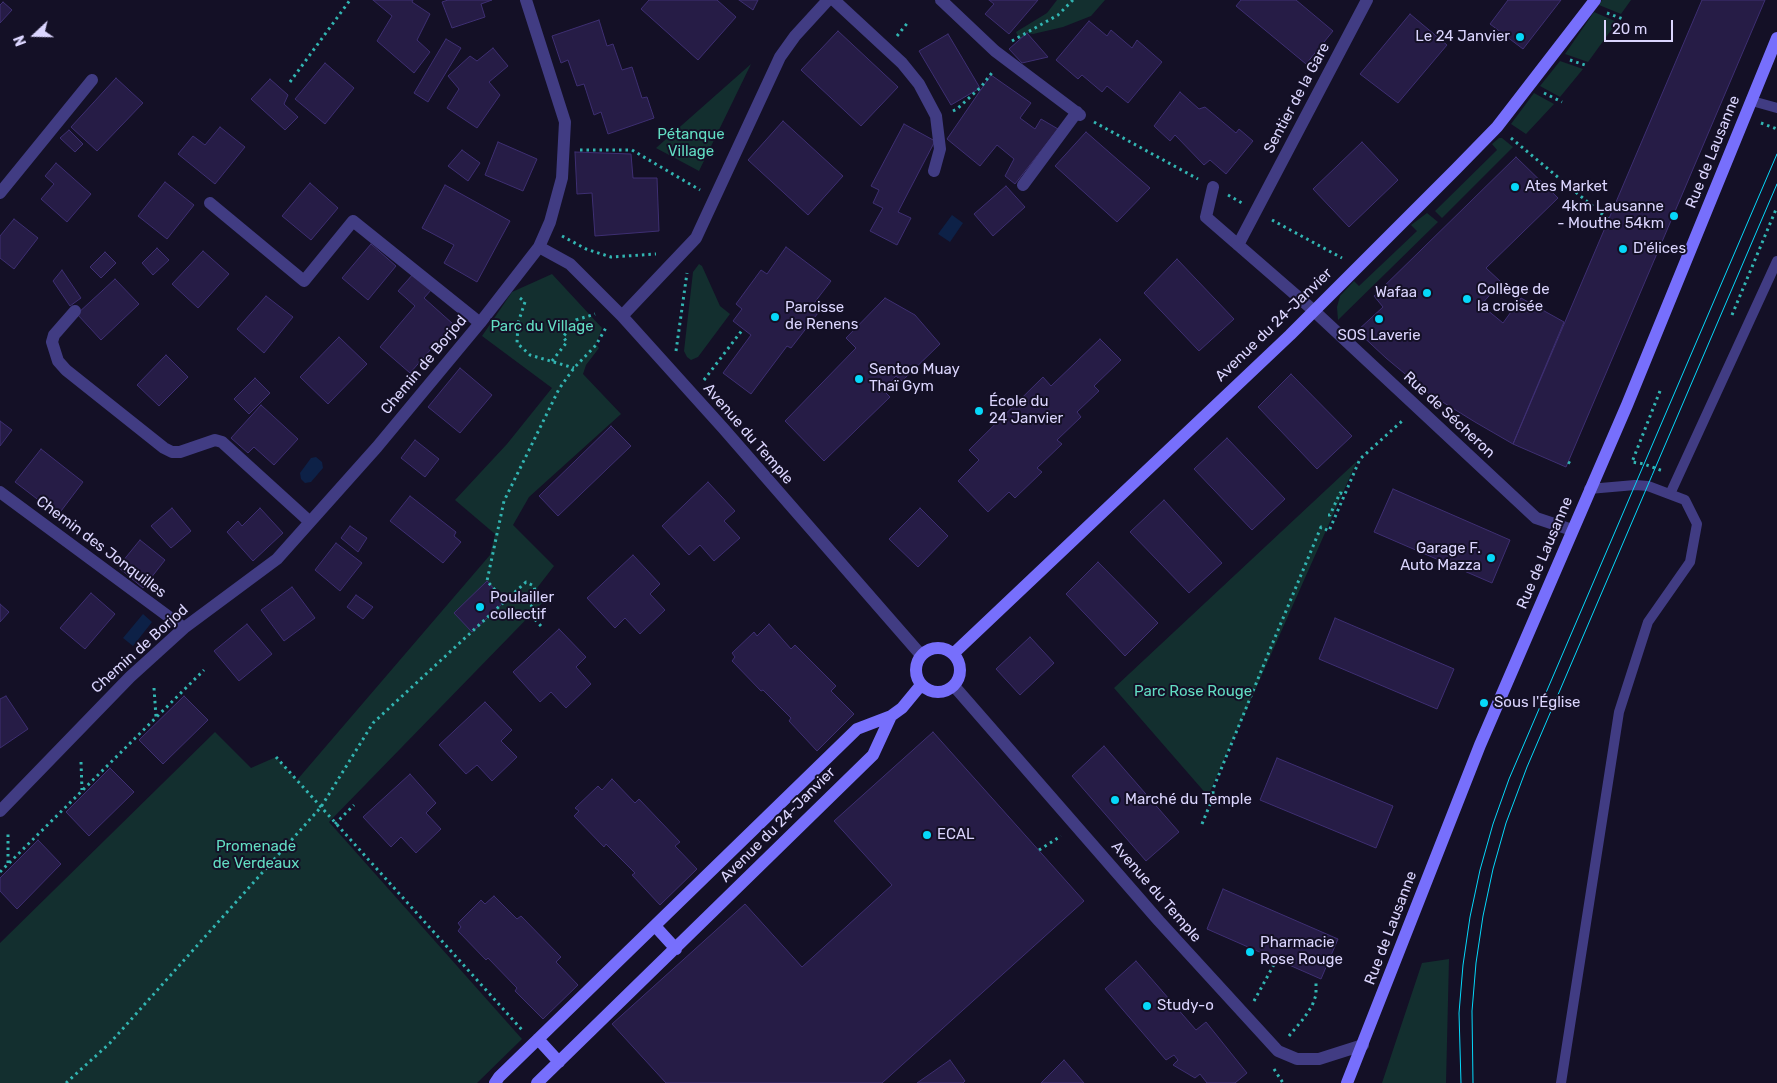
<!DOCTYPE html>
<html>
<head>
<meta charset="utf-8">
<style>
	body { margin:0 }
	#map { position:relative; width:1777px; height:1083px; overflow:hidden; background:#141026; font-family:Rubik,sans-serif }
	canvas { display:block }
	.north { position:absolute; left:10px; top:10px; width:50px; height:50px; -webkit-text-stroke:4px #141026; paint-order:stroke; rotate:249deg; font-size:14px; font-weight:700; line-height:20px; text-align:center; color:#dbd5fe }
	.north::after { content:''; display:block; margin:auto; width:18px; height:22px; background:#dbd5fe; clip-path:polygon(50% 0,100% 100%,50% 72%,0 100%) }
	.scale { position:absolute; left:1604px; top:20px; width:69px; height:22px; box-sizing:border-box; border:2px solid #dbd5fe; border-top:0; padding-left:6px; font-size:15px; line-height:18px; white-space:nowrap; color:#dbd5fe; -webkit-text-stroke:4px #141026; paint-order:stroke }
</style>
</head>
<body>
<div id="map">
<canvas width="1777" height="1083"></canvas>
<div class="north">N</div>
<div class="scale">20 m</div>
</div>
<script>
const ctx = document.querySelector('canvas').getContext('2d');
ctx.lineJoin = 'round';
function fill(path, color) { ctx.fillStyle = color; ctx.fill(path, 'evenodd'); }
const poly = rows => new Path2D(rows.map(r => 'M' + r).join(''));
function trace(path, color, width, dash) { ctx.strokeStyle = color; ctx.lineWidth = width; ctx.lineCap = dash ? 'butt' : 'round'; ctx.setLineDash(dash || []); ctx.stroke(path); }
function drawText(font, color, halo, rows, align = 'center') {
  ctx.font = font + ' Rubik,sans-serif'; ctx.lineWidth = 4; ctx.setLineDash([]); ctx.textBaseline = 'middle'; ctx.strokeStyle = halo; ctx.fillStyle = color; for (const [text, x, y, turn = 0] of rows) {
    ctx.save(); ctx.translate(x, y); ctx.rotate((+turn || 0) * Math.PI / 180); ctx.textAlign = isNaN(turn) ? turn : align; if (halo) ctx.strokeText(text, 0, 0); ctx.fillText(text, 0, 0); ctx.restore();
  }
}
fill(poly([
	[1057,0,1105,0,1091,16,1063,27,1033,34,1027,33,1021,39,1018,37,1016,32,1047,13],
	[1602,0,1631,0,1621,14,1599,5],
	[1594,12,1617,22,1588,62,1565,54],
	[1560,61,1583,69,1560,97,1540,86],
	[751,64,699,171,656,148],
	[1534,93,1554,104,1526,134,1511,124],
	[1499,138,1502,138,1513,147,1442,218,1435,211,1497,150,1492,144],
	[1427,213,1438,222,1338,320,1337,307,1340,296,1354,281,1359,286,1417,231,1411,225],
	[699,264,702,266,720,306,730,314,698,357,691,360,687,357,684,351,693,272],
	[552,274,602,328,596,344,599,348,586,365,583,374,621,414,529,497,513,525,554,566,537,588,546,599,329,822,522,1039,477,1083,0,1083,0,943,215,732,251,768,276,757,297,780,490,555,495,534,455,500,507,444,552,388,482,336,512,292],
	[1357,461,1208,796,1114,688],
	[1449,959,1446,1083,1382,1083,1422,963]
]), '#132f2f');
fill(poly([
	[952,215,963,223,950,242,938,234],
	[316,457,322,462,323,468,311,482,305,483,301,479,300,473,311,458],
	[143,614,152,622,133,646,123,638]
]), '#0d2147');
const building = poly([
	[373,0,413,0,412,2,430,14,417,40,430,52,414,73,377,41,392,16,373,0],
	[448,0,492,0,481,4,485,17,452,28,442,2,448,0],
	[649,0,717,0,736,17,698,60,641,9,649,0],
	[739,0,758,0,753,10,739,0],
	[989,0,1038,0,1009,34,985,14,994,4,989,0],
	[1241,0,1296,0,1333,31,1306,64,1236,6,1241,0],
	[1508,0,1561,0,1523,49,1490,24,1508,0],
	[1702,0,1765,0,1566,467,1513,444,1702,0],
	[3,2,12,10,0,23,0,5,3,2],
	[1410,14,1447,45,1398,103,1360,74,1410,14],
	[599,20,607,46,613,44,622,70,632,67,642,98,647,97,654,118,608,134,601,112,594,115,584,84,577,86,568,60,561,63,552,36,599,20],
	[1089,21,1107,36,1111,30,1132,48,1137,40,1162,62,1128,103,1107,86,1102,92,1082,75,1078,79,1056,60,1089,21],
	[838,31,898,87,861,126,801,70,838,31],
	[1027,33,1048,57,1022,63,1009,49,1027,33],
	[948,34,980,88,951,105,919,51,948,34],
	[446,39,461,48,428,102,414,93,446,39],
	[493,48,508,66,489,82,500,95,477,128,447,108,459,89,448,76,470,56,477,61,493,48],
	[325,63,354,88,325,124,295,99,325,63],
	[991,75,1031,103,1020,118,1035,129,1041,119,1058,129,1015,184,1005,176,1014,159,997,145,980,166,947,139,991,75],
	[116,78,143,103,97,151,71,127,116,78],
	[270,79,288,95,284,104,298,117,285,130,251,99,270,79],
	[1180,92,1199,109,1205,107,1236,133,1239,129,1253,141,1226,174,1210,160,1204,165,1175,135,1170,141,1154,126,1180,92],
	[783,121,843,176,808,215,748,160,783,121],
	[904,124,935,141,898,212,911,218,897,245,870,231,883,208,873,203,879,190,871,186,904,124],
	[220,127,245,147,215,184,178,154,193,136,205,145,220,127],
	[69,130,83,144,75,152,60,138,69,130],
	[1086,132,1150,188,1117,222,1055,166,1086,132],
	[498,142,537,159,523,191,485,175,498,142],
	[1362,142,1398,180,1349,227,1313,189,1362,142],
	[462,150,480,163,468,181,448,166,462,150],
	[575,152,631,154,633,178,657,178,659,231,595,236,592,193,577,194,575,152],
	[1516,157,1558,198,1486,268,1501,282,1481,305,1503,323,1521,298,1564,322,1513,444,1475,422,1428,393,1386,358,1357,331,1383,307,1374,296,1516,157],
	[56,163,91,194,67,222,41,199,54,184,45,176,56,163],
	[165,182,194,205,167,239,138,216,165,182],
	[310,183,338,208,311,240,282,216,310,183],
	[445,185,510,221,477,282,444,263,454,245,422,228,445,185],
	[1006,186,1025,207,993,236,974,214,1006,186],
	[14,219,38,238,14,269,0,258,0,236,14,219],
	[371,244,396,266,368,300,342,278,371,244],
	[786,247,831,281,811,307,818,313,791,348,787,346,751,394,723,373,751,335,733,321,742,309,736,304,761,270,767,274,786,247],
	[157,248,169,260,153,275,142,263,157,248],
	[203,251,229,274,198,308,172,284,203,251],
	[105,252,116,263,101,278,90,267,105,252],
	[1177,259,1234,319,1199,351,1144,293,1177,259],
	[62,270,81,298,70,306,53,281,62,270],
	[414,273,432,289,424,298,453,324,410,373,380,347,415,306,398,291,414,273],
	[115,279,139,304,101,340,77,314,115,279],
	[266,296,293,317,264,353,237,329,266,296],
	[885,298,915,315,940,344,902,381,896,376,883,390,890,397,824,461,785,421,856,348,846,338,885,298],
	[339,337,367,364,328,404,300,377,339,337],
	[1100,339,1121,360,1094,386,1099,391,1077,412,1081,417,1057,440,1062,444,1037,468,1042,472,1015,498,1009,492,988,512,958,481,979,460,969,450,1043,377,1051,386,1100,339],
	[166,355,188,377,159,406,137,385,166,355],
	[460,368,492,395,460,433,428,407,460,368],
	[1291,374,1352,436,1317,469,1258,407,1291,374],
	[255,378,270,393,249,414,234,399,255,378],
	[261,405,298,439,274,465,254,447,248,453,231,438,261,405],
	[0,421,12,430,0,446,0,421],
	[611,426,631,446,558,516,539,496,611,426],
	[1227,438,1285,499,1252,530,1194,469,1227,438],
	[415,440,439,459,425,477,401,458,415,440],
	[41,449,83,482,58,515,15,482,41,449],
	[708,482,735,511,724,521,740,538,714,561,700,545,689,555,662,526,708,482],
	[1393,489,1510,540,1492,583,1374,532,1393,489],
	[410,496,456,532,454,536,461,542,443,563,390,521,410,496],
	[1164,500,1222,563,1189,593,1130,532,1164,500],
	[172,508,191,531,171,548,151,526,172,508],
	[260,508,283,533,253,561,227,532,238,521,242,526,260,508],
	[920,508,948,536,918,567,889,539,920,508],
	[350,526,367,538,358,552,341,538,350,526],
	[140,540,165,560,143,588,118,567,140,540],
	[336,543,362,563,340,591,315,570,336,543],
	[633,555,660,584,650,594,665,610,640,634,625,618,615,628,587,598,633,555],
	[1098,562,1158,623,1125,656,1066,594,1098,562],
	[487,581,505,601,472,632,454,613,487,581],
	[292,587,315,618,284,641,261,610,292,587],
	[91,593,115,614,85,649,60,628,91,593],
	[356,595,373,607,363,619,347,607,356,595],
	[0,604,9,612,0,622,0,604],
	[1335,618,1454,669,1437,709,1319,659,1335,618],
	[247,624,272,654,239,681,214,651,247,624],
	[769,624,791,649,795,645,836,686,831,691,854,714,817,751,789,721,791,718,763,690,761,691,732,661,735,657,732,653,754,632,757,636,769,624],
	[559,629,586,657,576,667,591,684,566,708,551,692,540,702,513,672,559,629],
	[1030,637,1054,663,1020,695,996,669,1030,637],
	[6,696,28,729,0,748,0,699,6,696],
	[184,696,208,720,163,764,139,740,184,696],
	[485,702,512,730,501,741,517,757,492,781,477,765,466,774,439,745,485,702],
	[933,732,1084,901,882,1083,666,1083,612,1024,745,904,802,967,892,885,834,821,933,732],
	[1104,746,1179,832,1146,861,1072,776,1104,746],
	[1277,758,1393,806,1376,848,1260,800,1277,758],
	[110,768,134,792,89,836,66,812,110,768],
	[410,774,436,803,426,813,441,829,416,853,401,837,391,847,363,817,410,774],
	[612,779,635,803,639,799,680,842,675,846,697,869,660,905,632,875,635,873,606,844,604,847,574,816,579,811,575,808,598,786,602,790,612,779],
	[38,840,61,864,17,909,0,891,0,878,38,840],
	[1223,889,1338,939,1321,979,1207,929,1223,889],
	[494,896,517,919,521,916,561,957,556,962,578,985,543,1019,515,991,517,988,488,958,486,960,458,931,461,927,458,923,481,900,485,904,494,896],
	[1136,961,1196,1030,1206,1022,1247,1073,1235,1083,1207,1083,1200,1074,1195,1078,1173,1065,1178,1060,1174,1055,1166,1060,1105,989,1136,961],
	[950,1060,965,1081,963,1083,917,1083,950,1060],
	[1064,1060,1084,1083,1041,1083,1064,1060]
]);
fill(building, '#261c46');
trace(building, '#3e2f72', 1);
trace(poly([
	[1607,13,1623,19],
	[897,36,909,21],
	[1012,41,1058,15,1073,0],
	[1570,60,1588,66],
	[290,82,350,0],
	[1544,93,1562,102],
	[953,111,957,109,981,87,994,70],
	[1094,122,1198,179],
	[1761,123,1777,129],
	[1511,138,1608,219],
	[580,150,632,150,700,190],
	[1228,195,1242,203],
	[1272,220,1342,258],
	[562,236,586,249,611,257,656,254],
	[520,298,525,302,518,323,517,343,530,355,574,368],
	[1732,315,1777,207],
	[676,351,687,273],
	[552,361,567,342,563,337,576,320,595,314],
	[704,380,743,329],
	[1660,391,1632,462,1644,464,1663,471],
	[1568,462,1573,465],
	[1328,515,1330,515,1340,493,1344,494],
	[505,601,526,582,534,586,537,600,527,611,541,626],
	[154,688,156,717],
	[276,757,523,1031],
	[81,762,82,790],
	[335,824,354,805],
	[1202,824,1213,797,1213,789,1271,647,1321,527,1329,531,1360,459,1402,421],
	[1039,850,1061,836],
	[8,863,8,834],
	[0,872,204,670],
	[1254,1001,1277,959],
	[1289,1036,1304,1018,1312,1006,1316,995,1316,982],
	[1274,1069,1283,1083],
	[66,1083,110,1043,321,807,373,723,505,601,487,581,504,501,559,389,574,368,596,345,607,326]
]), '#32b5b2', 3, [2.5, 4]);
trace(poly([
	[1752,101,1777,108],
	[1670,494,1777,261],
	[1561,1083,1619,712,1648,622,1690,562,1697,524,1685,500,1648,486,1635,485,1589,489]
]), '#413c83', 10);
trace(poly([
	[834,0,902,63,919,84,936,116,940,149,934,171],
	[941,0,995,51,1080,115],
	[1023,185,1077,112],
	[1213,187,1206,217,1313,310,1536,518,1572,530],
	[0,193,92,80],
	[210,203,304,281,353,221,480,323],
	[1238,245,1367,0],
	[539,247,570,264,622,316,723,428,921,655],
	[75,311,54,335,52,342,58,361,66,370,164,448,172,452,180,452,215,440,222,442,310,522],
	[622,316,696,238,780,57,795,36,828,0],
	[0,492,184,628],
	[954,686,1159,921,1278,1051,1297,1059,1319,1059,1363,1045],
	[0,811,130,677,184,628,277,559,377,447,480,323,539,247,550,222,562,178,565,122,526,0]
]), '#413c83', 12);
trace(poly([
	'916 670a22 22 0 1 1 44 0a22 22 0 1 1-44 0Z',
	[953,654,1290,335,1456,169,1497,127,1595,0],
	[655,926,676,949],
	[538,1039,559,1062],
	[495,1083,499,1077,857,729,891,716,902,708,921,685],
	[537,1083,873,755,891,716],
	[1347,1083,1480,745,1627,405,1777,38]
]), '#776ffc', 12);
trace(poly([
	[1461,1083,1459,1013,1463,965,1470,917,1480,870,1493,824,1509,779,1777,154],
	[1473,1083,1472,1011,1476,963,1483,916,1493,869,1506,823,1527,767,1777,184]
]), '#06d8f9', 1);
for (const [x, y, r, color] of [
	[1520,37,5,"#06d8f9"],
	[1515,187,5,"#06d8f9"],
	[1674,216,5,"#06d8f9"],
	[1623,249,5,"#06d8f9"],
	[1427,293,5,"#06d8f9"],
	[1467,299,5,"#06d8f9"],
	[775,317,5,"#06d8f9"],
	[1379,319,5,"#06d8f9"],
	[859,379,5,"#06d8f9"],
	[979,411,5,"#06d8f9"],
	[1491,558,5,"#06d8f9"],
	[480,607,5,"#06d8f9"],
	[1484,703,5,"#06d8f9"],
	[1115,800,5,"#06d8f9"],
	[927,835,5,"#06d8f9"],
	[1250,952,5,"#06d8f9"],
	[1147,1006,5,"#06d8f9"]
]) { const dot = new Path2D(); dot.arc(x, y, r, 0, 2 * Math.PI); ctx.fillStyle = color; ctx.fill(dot); trace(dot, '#141026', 2); }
drawText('15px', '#dbd5fe', '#141026', [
	["Le 24 Janvier",1510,37,"right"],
	["Ates Market",1525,187],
	["4km Lausanne",1664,207,"right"],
	["- Mouthe 54km",1664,224,"right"],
	["D'élices",1633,249],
	["Collège de",1477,290],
	["la croisée",1477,307],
	["Wafaa",1417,293,"right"],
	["Paroisse",785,308],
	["de Renens",785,325],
	["SOS Laverie",1379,336,"center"],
	["Sentoo Muay",869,370],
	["Thaï Gym",869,387],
	["École du",989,402],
	["24 Janvier",989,419],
	["Garage F.",1481,549,"right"],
	["Auto Mazza",1481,566,"right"],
	["Poulailler",490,598],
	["collectif",490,615],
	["Sous l'Église",1494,703],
	["Marché du Temple",1125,800],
	["ECAL",937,835],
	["Pharmacie",1260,943],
	["Rose Rouge",1260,960],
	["Study-o",1157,1006]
], 'left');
drawText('15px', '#dbd5fe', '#141026', [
	["Sentier de la Gare",1297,98,-62],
	["Rue de Lausanne",1713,152,-68],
	["Avenue du 24-Janvier",1274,325,-44],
	["Chemin de Borjod",424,365,-50],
	["Rue de Sécheron",1449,415,43],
	["Avenue du Temple",748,434,49],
	["Chemin des Jonquilles",101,547,37],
	["Rue de Lausanne",1545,553,-67],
	["Chemin de Borjod",140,649,-42],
	["Avenue du 24-Janvier",778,825,-45],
	["Avenue du Temple",1156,892,49],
	["Rue de Lausanne",1391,928,-69]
]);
drawText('15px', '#62ddc3', '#141026', [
	["Pétanque",691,135],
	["Village",691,152],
	["Parc du Village",542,327],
	["Parc Rose Rouge",1193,692],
	["Promenade",256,847],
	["de Verdeaux",256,864]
]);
</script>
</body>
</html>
